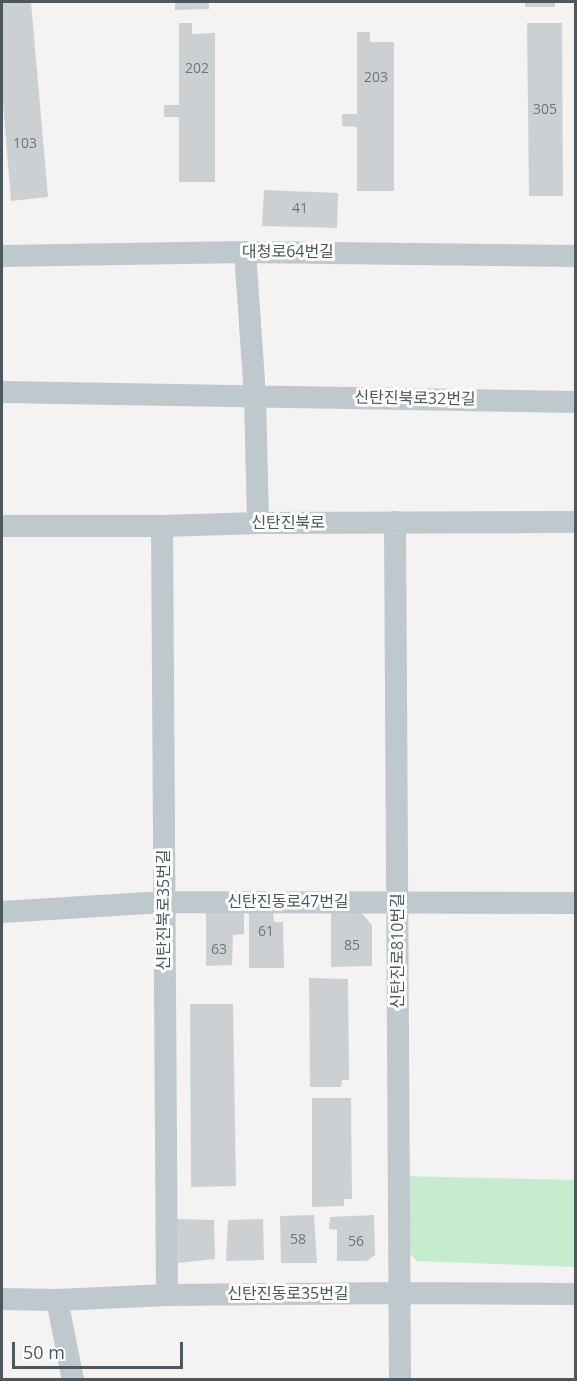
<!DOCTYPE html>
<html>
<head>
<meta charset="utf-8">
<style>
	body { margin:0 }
	#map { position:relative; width:577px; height:1381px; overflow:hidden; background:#f4f2f2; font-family:"Open Sans",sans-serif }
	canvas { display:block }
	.frame { position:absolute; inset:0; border:3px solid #4c585d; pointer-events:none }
	.scale { position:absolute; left:12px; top:1342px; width:171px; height:27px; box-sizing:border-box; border:3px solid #4c585d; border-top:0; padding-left:8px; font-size:18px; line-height:21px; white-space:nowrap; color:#4c585d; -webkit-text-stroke:4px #fff; paint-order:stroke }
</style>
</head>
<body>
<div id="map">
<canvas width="577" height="1381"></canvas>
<div class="frame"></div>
<div class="scale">50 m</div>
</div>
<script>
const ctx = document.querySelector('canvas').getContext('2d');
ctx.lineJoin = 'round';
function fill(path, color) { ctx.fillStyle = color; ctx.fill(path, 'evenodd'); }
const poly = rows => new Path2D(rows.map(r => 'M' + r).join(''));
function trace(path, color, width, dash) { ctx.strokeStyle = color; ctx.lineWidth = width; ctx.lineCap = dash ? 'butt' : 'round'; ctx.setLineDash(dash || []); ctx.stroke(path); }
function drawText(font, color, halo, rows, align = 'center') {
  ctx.font = font + ' "Open Sans","Noto Sans KR",sans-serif'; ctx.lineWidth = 6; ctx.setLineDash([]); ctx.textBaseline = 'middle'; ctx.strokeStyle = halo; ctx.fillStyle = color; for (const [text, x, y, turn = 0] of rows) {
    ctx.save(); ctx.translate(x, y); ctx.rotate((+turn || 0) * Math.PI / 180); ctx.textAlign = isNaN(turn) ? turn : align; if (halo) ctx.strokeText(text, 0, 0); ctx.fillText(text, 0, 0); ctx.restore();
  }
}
fill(poly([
	[403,1176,575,1180,575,1267,417,1261,403,1247]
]), '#c7ebce');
fill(poly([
	[2,2,31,2,48,197,11,201,2,90],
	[175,2,209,2,209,9,175,10],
	[525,2,555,2,555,7,525,7],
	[179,23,192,23,192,34,215,33,215,182,179,182,179,117,164,117,164,105,179,105],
	[527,23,562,23,563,196,529,196],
	[357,32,370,32,370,42,394,42,394,191,357,191,357,127,342,126,342,114,357,114],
	[264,190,338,193,337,228,262,226],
	[331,910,360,911,372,925,372,966,331,967],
	[206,912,244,912,244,934,233,935,232,965,206,966],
	[249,912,273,912,274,922,283,922,284,968,249,968],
	[309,978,348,979,349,1080,342,1080,341,1087,310,1087],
	[190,1004,233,1004,236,1186,191,1187],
	[312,1098,351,1098,352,1199,344,1199,344,1206,312,1207],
	[314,1215,317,1263,281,1263,280,1216],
	[374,1215,375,1255,367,1261,337,1261,337,1230,329,1229,330,1217],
	[177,1219,214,1220,215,1259,178,1263],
	[263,1219,264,1260,226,1261,228,1220]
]), '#ccd0d3');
trace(poly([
	[245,252,255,396,258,523],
	[2,256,245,252,576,256],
	[2,392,576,402],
	[395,522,400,1380],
	[2,526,162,526,258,523,576,522],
	[162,526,167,1295],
	[2,912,163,902,576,903],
	[2,1299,57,1300,167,1295,400,1293,576,1294],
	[57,1300,73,1380]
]), '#bfc8cd', 22);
drawText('14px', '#6c767a', null, [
	["202",197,69],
	["203",376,78],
	["305",545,110],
	["103",25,144],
	["41",300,209],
	["61",266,932],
	["85",352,946],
	["63",219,950],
	["58",298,1240],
	["56",356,1242]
]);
drawText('16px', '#4c585d', '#fff', [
	["대청로64번길",288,252],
	["신탄진북로32번길",415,399,1],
	["신탄진북로",288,523],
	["신탄진동로47번길",288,902],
	["신탄진북로35번길",164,910,-90],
	["신탄진로810번길",398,951,-90],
	["신탄진동로35번길",288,1294]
]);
</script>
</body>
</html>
